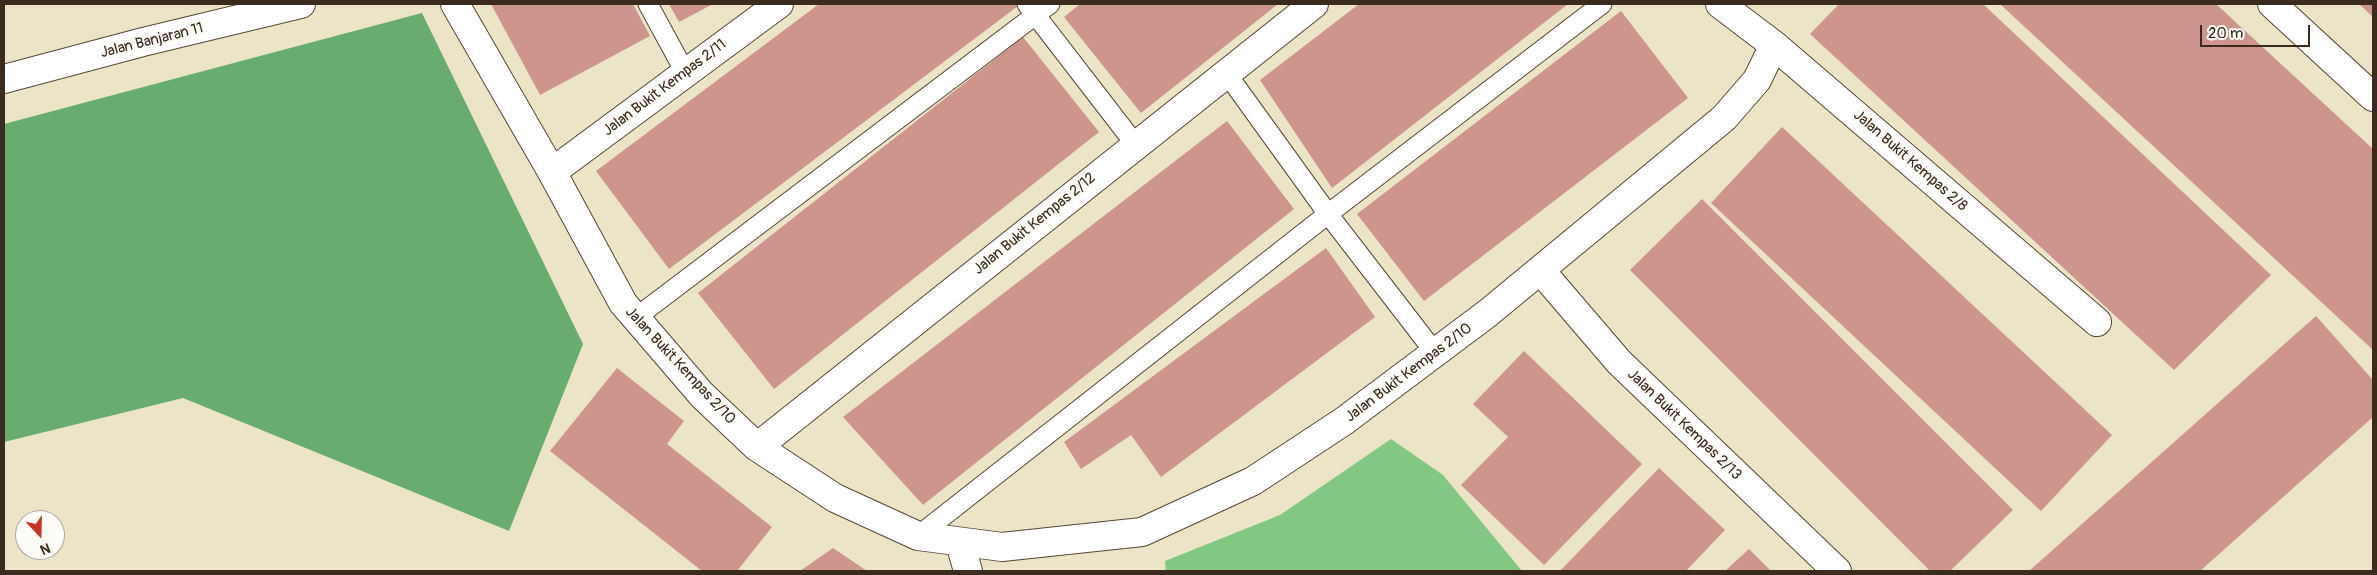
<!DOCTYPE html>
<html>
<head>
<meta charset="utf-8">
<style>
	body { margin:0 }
	#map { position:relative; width:2377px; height:575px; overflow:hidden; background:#ece4c6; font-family:Pangolin,sans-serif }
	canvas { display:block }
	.frame { position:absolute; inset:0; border:5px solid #3b2a1e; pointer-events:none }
	.north { position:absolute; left:15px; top:510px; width:50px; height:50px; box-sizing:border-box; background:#fdfcf7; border:1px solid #afa8a0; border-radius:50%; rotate:159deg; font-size:14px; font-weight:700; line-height:20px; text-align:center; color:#3b2a1e }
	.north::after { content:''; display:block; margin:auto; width:18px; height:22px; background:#c8321e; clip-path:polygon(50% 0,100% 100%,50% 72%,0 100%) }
	.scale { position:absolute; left:2200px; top:25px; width:110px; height:22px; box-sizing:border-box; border:2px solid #3b2a1e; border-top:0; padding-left:6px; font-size:15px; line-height:18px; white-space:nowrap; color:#3b2a1e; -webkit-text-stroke:4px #fdfcf7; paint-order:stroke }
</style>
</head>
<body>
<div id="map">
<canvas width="2377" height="575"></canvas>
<div class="frame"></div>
<div class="north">N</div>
<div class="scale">20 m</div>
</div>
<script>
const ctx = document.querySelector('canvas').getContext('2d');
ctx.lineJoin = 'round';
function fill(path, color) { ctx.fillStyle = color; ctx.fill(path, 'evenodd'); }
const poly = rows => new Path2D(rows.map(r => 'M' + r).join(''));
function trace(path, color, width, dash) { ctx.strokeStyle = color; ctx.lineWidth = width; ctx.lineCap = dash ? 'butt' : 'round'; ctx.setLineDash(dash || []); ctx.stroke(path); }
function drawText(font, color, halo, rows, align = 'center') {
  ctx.font = font + ' Pangolin,sans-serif'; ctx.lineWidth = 5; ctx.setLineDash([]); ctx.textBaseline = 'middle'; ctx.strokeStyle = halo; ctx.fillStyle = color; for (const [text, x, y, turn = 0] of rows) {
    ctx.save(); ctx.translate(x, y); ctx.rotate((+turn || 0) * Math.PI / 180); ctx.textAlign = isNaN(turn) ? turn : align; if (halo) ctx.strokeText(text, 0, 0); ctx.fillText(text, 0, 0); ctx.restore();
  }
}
fill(poly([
	[1391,439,1443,475,1522,571,1166,571,1165,561,1280,515]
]), '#82c882');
fill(poly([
	[422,13,583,344,509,531,183,398,4,442,4,124]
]), '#69ac70');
fill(poly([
	[491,4,633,4,650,36,540,95],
	[669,4,713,4,679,22],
	[819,4,1016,4,1018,6,669,269,596,171],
	[1080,4,1278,4,1141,113,1064,17],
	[1359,4,1568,4,1332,188,1260,80],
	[1839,4,1983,4,2271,275,2174,370,1810,34],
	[2000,4,2216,4,2373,149,2373,350],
	[2359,4,2373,4,2373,17],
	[1621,11,1688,98,1424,301,1357,214],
	[1023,37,1099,132,774,389,698,293],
	[1227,121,1294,209,923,505,843,417],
	[1782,127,2112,435,2041,511,1711,203],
	[1702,199,2013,510,1950,571,1930,571,1630,270],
	[1326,248,1375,317,1161,477,1131,435,1081,469,1064,442],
	[2316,316,2373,380,2373,417,2200,571,2029,571],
	[1524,351,1642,464,1544,565,1461,485,1508,437,1473,404],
	[617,368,684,421,667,444,772,527,737,571,702,571,550,451],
	[1659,468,1725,530,1686,571,1560,571],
	[833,548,867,571,800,571],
	[1749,549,1771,571,1725,571]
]), '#cd958c');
const lane = poly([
	[648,4,685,72],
	[1027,4,1135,144],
	[1227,74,1328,214,1436,354],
	[634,319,1050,4],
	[918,536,1328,214,1602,4]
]);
const street = poly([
	[455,4,552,172,623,303,702,395,757,447,835,498,918,536,1002,547,1142,532,1253,481,1344,421,1488,313,1724,118,1757,80,1774,45],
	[1720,4,1774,45,2097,322],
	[2272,4,2373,97],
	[4,79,143,42,301,4],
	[552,172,779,4],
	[1541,271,1619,362,1837,571],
	[757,447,1314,4],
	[960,543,968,571]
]);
trace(lane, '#564637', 21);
trace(street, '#564637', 30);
trace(lane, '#fff', 19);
trace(street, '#fff', 28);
drawText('15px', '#3b2a1e', '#fdfcf7', [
	["Jalan Banjaran 11",152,41,-14],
	["Jalan Bukit Kempas 2/11",665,88,-37],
	["Jalan Bukit Kempas 2/8",1910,161,41],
	["Jalan Bukit Kempas 2/12",1035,224,-39],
	["Jalan Bukit Kempas 2/10",680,366,47],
	["Jalan Bukit Kempas 2/10",1409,373,-37],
	["Jalan Bukit Kempas 2/13",1684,425,44]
]);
</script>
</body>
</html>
